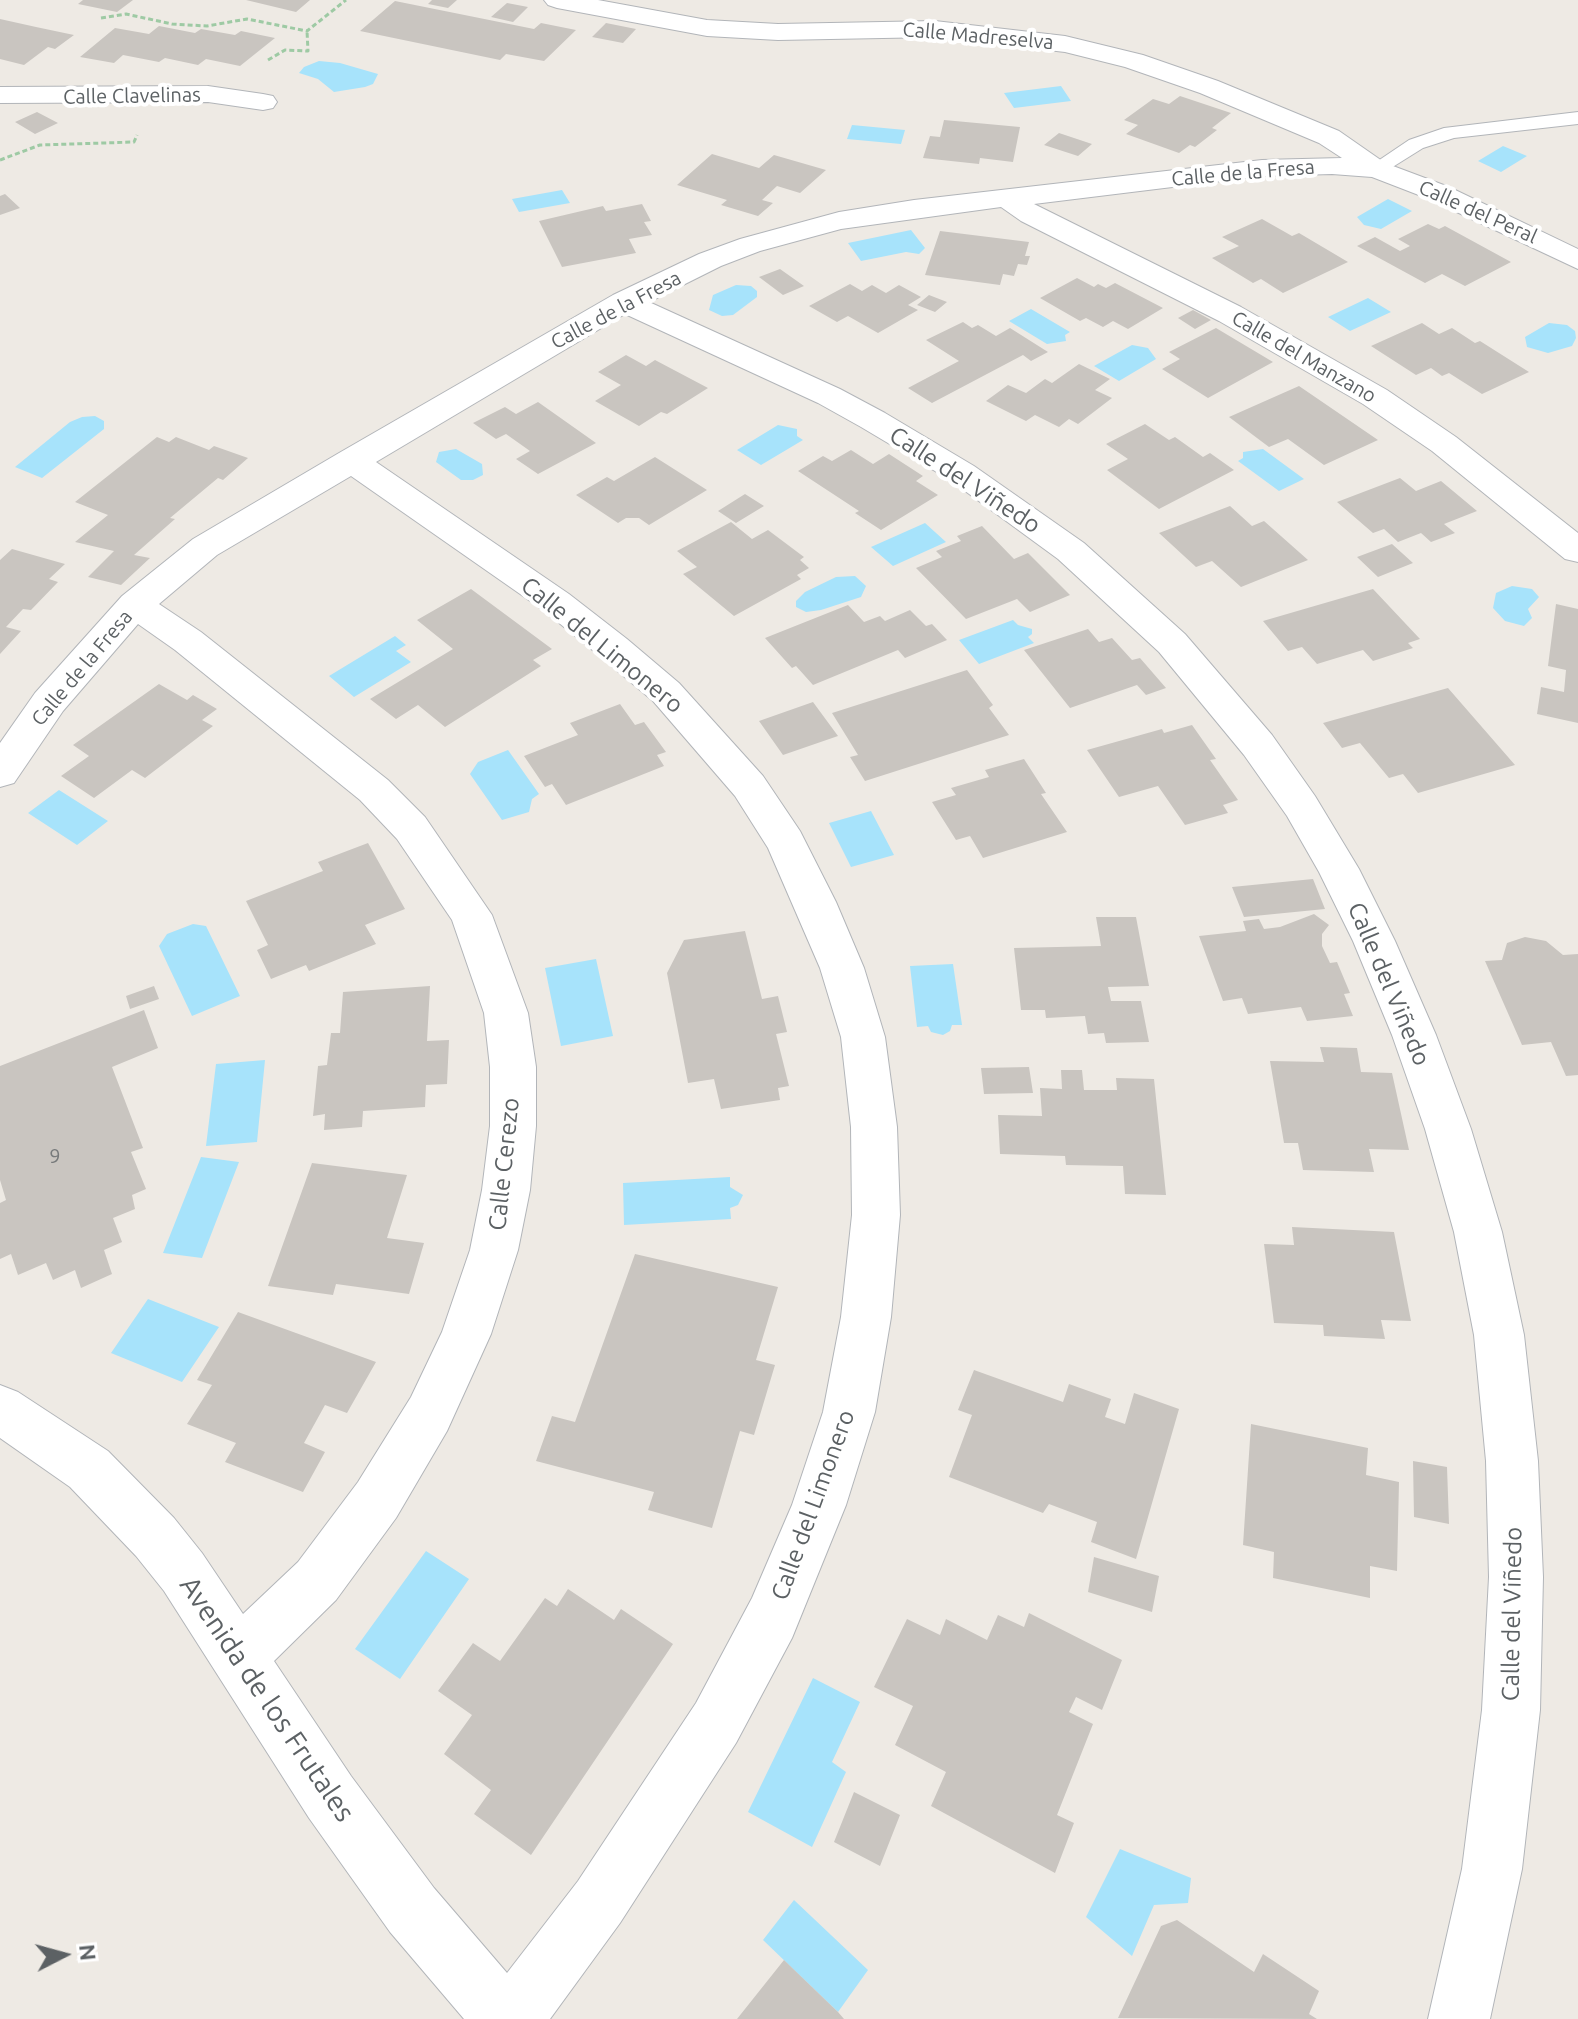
<!DOCTYPE html>
<html>
<head>
<meta charset="utf-8">
<style>
	body { margin:0 }
	#map { position:relative; width:1578px; height:2019px; overflow:hidden; background:#eeeae4; font-family:Ubuntu,sans-serif }
	canvas { display:block }
	.north { position:absolute; left:24px; top:1915px; width:80px; height:80px; -webkit-text-stroke:6px #fff; paint-order:stroke; rotate:84deg; font-size:22px; font-weight:700; line-height:32px; text-align:center; color:#5c6164 }
	.north::after { content:''; display:block; margin:auto; width:28px; height:36px; background:#5c6164; clip-path:polygon(50% 0,100% 100%,50% 72%,0 100%) }
</style>
</head>
<body>
<div id="map">
<canvas width="1578" height="2019"></canvas>
<div class="north">N</div>
</div>
<script>
const ctx = document.querySelector('canvas').getContext('2d');
ctx.lineJoin = 'round';
function fill(path, color) { ctx.fillStyle = color; ctx.fill(path, 'evenodd'); }
const poly = rows => new Path2D(rows.map(r => 'M' + r).join(''));
function trace(path, color, width, dash) { ctx.strokeStyle = color; ctx.lineWidth = width; ctx.lineCap = dash ? 'butt' : 'round'; ctx.setLineDash(dash || []); ctx.stroke(path); }
function drawText(font, color, halo, rows, align = 'center') {
  ctx.font = font + ' Ubuntu,sans-serif'; ctx.lineWidth = 8; ctx.setLineDash([]); ctx.textBaseline = 'middle'; ctx.strokeStyle = halo; ctx.fillStyle = color; for (const [text, x, y, turn = 0] of rows) {
    ctx.save(); ctx.translate(x, y); ctx.rotate((+turn || 0) * Math.PI / 180); ctx.textAlign = isNaN(turn) ? turn : align; if (halo) ctx.strokeText(text, 0, 0); ctx.fillText(text, 0, 0); ctx.restore();
  }
}
fill(poly([
	[319,61,340,63,378,74,373,84,365,87,334,92,318,79,299,73,304,67],
	[1061,86,1071,101,1014,108,1004,93],
	[852,125,905,130,901,144,847,139],
	[1503,146,1527,156,1501,172,1478,161],
	[562,190,570,203,519,212,512,199],
	[1388,199,1412,211,1381,229,1364,225,1357,217],
	[911,230,925,248,919,254,906,252,861,261,848,243],
	[736,285,751,286,757,291,757,297,733,315,722,316,709,310,713,295],
	[1368,298,1391,312,1350,331,1328,317],
	[1031,309,1070,332,1065,335,1066,341,1047,344,1009,321],
	[1549,323,1567,325,1575,331,1576,338,1572,346,1548,353,1527,347,1525,337],
	[1132,345,1148,348,1156,359,1119,381,1094,366],
	[95,416,104,421,104,429,42,478,15,467,70,422,82,417],
	[778,425,797,429,797,436,803,440,761,465,737,450],
	[456,449,482,464,483,475,473,480,461,480,436,462,439,452],
	[1263,449,1304,479,1279,491,1238,461,1243,458,1243,452],
	[925,523,946,542,893,566,871,547],
	[855,576,866,586,861,597,821,610,806,612,796,607,796,601,805,592,836,577],
	[1512,586,1532,589,1539,597,1528,609,1532,618,1524,626,1505,621,1493,608,1496,593],
	[1013,620,1018,625,1032,629,1032,634,1028,637,1034,643,979,664,959,640],
	[395,636,406,645,396,651,411,662,354,697,329,676],
	[508,750,539,794,532,799,529,812,502,820,470,774,478,762],
	[59,790,108,821,77,845,28,813],
	[871,811,894,855,851,867,829,823],
	[193,924,206,926,240,996,192,1016,159,946,167,934],
	[596,959,613,1036,561,1046,545,968],
	[953,964,962,1025,952,1025,950,1031,943,1035,931,1032,928,1026,917,1027,910,966],
	[265,1060,257,1142,206,1146,216,1064],
	[201,1157,239,1162,202,1258,163,1253],
	[730,1177,730,1187,743,1195,738,1205,730,1208,731,1219,624,1225,623,1183],
	[148,1299,219,1327,182,1382,111,1353],
	[426,1551,469,1579,400,1679,355,1649],
	[813,1678,860,1702,832,1762,846,1772,812,1847,748,1812],
	[1120,1849,1191,1878,1188,1903,1154,1905,1132,1956,1086,1917],
	[794,1900,868,1970,838,2012,763,1940]
]), '#a7e3fb');
fill(poly([
	[83,0,133,0,117,12,78,4],
	[246,0,310,0,296,12],
	[432,0,457,0,448,8,428,4],
	[395,1,534,29,541,23,576,30,544,61,506,54,500,60,360,31],
	[507,3,528,7,513,22,491,17],
	[0,19,36,27,74,35,55,49,48,47,24,65,0,59],
	[606,23,636,29,623,43,592,37],
	[159,26,195,33,201,29,235,35,241,31,275,38,240,66,206,59,198,65,165,58,159,62,123,55,114,63,80,57,115,28,149,34],
	[1180,96,1231,113,1212,128,1217,130,1195,147,1190,145,1179,153,1126,134,1138,125,1124,120,1153,99,1169,104],
	[37,112,58,123,35,134,15,122],
	[944,120,1020,127,1013,162,980,158,979,164,923,158,930,136,940,137],
	[1059,133,1092,144,1078,156,1044,145],
	[712,154,759,168,774,155,826,170,800,193,777,186,762,200,773,203,758,216,721,205,727,200,677,185],
	[5,194,20,208,0,215,0,196],
	[642,204,651,221,644,222,652,235,629,239,636,253,562,267,539,221,603,206,606,211],
	[1262,219,1292,236,1299,233,1348,262,1283,293,1261,279,1253,283,1212,258,1239,246,1222,237],
	[1428,224,1439,229,1445,226,1511,262,1465,286,1442,274,1425,283,1357,246,1375,237,1400,251,1410,246,1398,239],
	[940,231,1029,242,1025,256,1030,256,1027,265,1018,264,1014,276,1003,274,1000,285,925,275],
	[780,269,804,286,783,295,759,277],
	[1077,278,1094,287,1098,284,1106,288,1115,283,1163,308,1128,329,1113,321,1103,327,1086,318,1080,321,1040,298],
	[850,284,862,291,872,285,886,293,899,285,921,297,908,305,918,310,878,333,848,316,837,322,809,306],
	[929,295,947,302,935,312,917,305],
	[1193,310,1211,320,1195,329,1178,318],
	[963,322,972,328,978,325,996,336,1010,328,1048,352,1031,361,1023,355,932,403,908,388,959,361,926,340],
	[1422,323,1439,334,1452,328,1475,343,1480,341,1529,372,1482,394,1449,373,1442,376,1431,368,1416,375,1371,346],
	[1216,328,1273,362,1208,398,1162,369,1180,359,1169,352],
	[626,355,646,366,655,360,708,388,667,414,661,412,639,426,595,401,621,385,598,372],
	[1079,364,1110,379,1095,390,1112,398,1078,424,1069,419,1059,427,1035,415,1026,421,986,401,1008,385,1026,393,1045,379,1052,383],
	[1299,386,1378,440,1324,465,1288,439,1269,447,1229,417],
	[538,402,596,443,538,474,516,459,530,451,506,434,496,439,473,423,505,407,516,414],
	[1145,424,1169,440,1175,437,1203,457,1210,453,1234,470,1159,509,1107,470,1128,459,1106,444],
	[157,437,169,442,176,437,209,450,214,446,248,458,223,480,218,478,170,518,175,519,134,555,150,558,121,585,88,577,114,551,75,542,108,515,75,502],
	[851,450,873,464,889,454,923,476,916,481,938,495,881,530,855,513,859,511,798,471,823,456,832,461],
	[655,457,707,490,649,525,639,518,626,518,618,523,576,495,607,477,614,481],
	[1400,478,1416,491,1441,481,1477,511,1444,524,1455,533,1431,542,1421,533,1398,542,1384,529,1373,533,1337,502],
	[745,494,764,506,736,523,718,511],
	[1230,506,1252,526,1264,521,1308,560,1241,587,1212,561,1196,567,1159,533],
	[731,522,752,539,768,530,804,557,800,560,809,568,797,575,801,579,734,616,683,574,697,567,677,551],
	[982,526,1014,559,1028,553,1070,595,1030,612,1017,599,966,619,916,568,942,557,936,551,961,541,957,536],
	[1392,544,1413,563,1378,577,1357,557],
	[12,549,65,564,49,579,58,582,31,610,23,609,6,627,21,631,0,654,0,560],
	[471,589,552,649,533,660,541,666,445,727,418,705,396,719,370,699,453,649,417,620],
	[1373,589,1420,639,1408,643,1413,648,1373,661,1363,650,1317,664,1302,647,1288,651,1263,621],
	[1556,604,1578,609,1578,723,1537,714,1541,687,1564,692,1566,670,1548,666],
	[848,605,864,622,880,616,885,621,910,610,926,626,932,624,947,640,905,658,898,650,813,685,796,666,792,668,765,638],
	[1088,629,1099,642,1112,638,1132,660,1140,658,1166,688,1146,695,1137,685,1070,708,1024,650],
	[967,670,993,705,989,708,1009,735,865,781,850,757,858,755,832,713],
	[159,684,187,700,193,695,217,709,202,720,213,726,145,778,132,770,94,798,61,776,89,756,73,745],
	[1448,688,1515,765,1418,793,1403,774,1389,778,1360,743,1342,748,1323,723],
	[813,702,838,736,783,755,759,721],
	[620,704,635,725,644,722,666,752,657,755,664,766,566,805,552,784,545,787,524,756,578,735,570,723],
	[1192,725,1216,759,1210,760,1238,800,1223,805,1228,813,1185,825,1158,786,1119,797,1087,750,1162,729,1164,733],
	[1024,759,1046,793,1041,794,1067,832,983,858,970,836,956,840,932,802,956,795,951,788,989,777,985,770],
	[368,843,405,909,365,925,376,944,309,971,306,965,271,979,257,950,268,945,246,901,323,871,318,862],
	[1313,879,1325,909,1244,917,1232,887],
	[1314,914,1329,925,1322,934,1322,946,1330,963,1337,962,1350,993,1344,994,1353,1016,1307,1021,1301,1007,1248,1014,1242,998,1223,1001,1199,936,1246,931,1243,921,1259,919,1264,929,1280,927],
	[1096,917,1136,917,1149,986,1108,987,1111,1001,1141,1001,1149,1042,1106,1043,1104,1033,1088,1034,1085,1016,1046,1018,1045,1010,1021,1010,1014,948,1101,946],
	[745,931,762,999,778,996,787,1032,776,1034,789,1086,778,1088,780,1100,721,1109,714,1079,688,1083,667,973,684,940],
	[1525,937,1546,941,1563,955,1578,954,1578,1075,1566,1076,1551,1042,1522,1045,1485,961,1502,960,1507,943],
	[154,986,159,999,130,1009,126,996],
	[430,986,427,1041,449,1040,447,1084,426,1085,425,1107,363,1111,362,1127,324,1130,325,1114,313,1116,318,1066,327,1065,331,1033,340,1033,343,992],
	[144,1010,158,1048,112,1067,143,1148,131,1152,146,1189,132,1195,135,1209,113,1218,122,1242,104,1250,112,1274,81,1288,75,1270,53,1280,46,1263,18,1275,11,1254,0,1259,0,1203,6,1200,0,1180,0,1066],
	[1320,1047,1357,1048,1361,1072,1392,1073,1409,1150,1369,1149,1374,1172,1303,1170,1298,1143,1284,1143,1270,1061,1324,1062],
	[1029,1067,1033,1093,984,1094,981,1068],
	[1061,1070,1082,1070,1084,1090,1117,1090,1116,1078,1154,1079,1166,1195,1125,1194,1123,1166,1066,1165,1065,1156,1000,1154,998,1115,1042,1116,1040,1088,1062,1089],
	[312,1163,407,1175,387,1238,424,1243,409,1294,336,1284,333,1295,268,1286],
	[1292,1227,1394,1232,1411,1321,1381,1320,1385,1339,1324,1336,1323,1325,1274,1323,1264,1244,1294,1245],
	[635,1254,778,1287,756,1360,775,1365,754,1435,740,1431,712,1528,648,1510,654,1492,536,1461,552,1416,575,1422],
	[238,1312,376,1362,347,1413,325,1405,304,1443,325,1452,303,1492,225,1462,236,1443,187,1424,212,1385,197,1380],
	[974,1370,1063,1402,1069,1384,1111,1399,1105,1417,1125,1424,1134,1393,1179,1409,1136,1559,1091,1542,1097,1522,1049,1504,1043,1513,949,1477,972,1415,958,1410],
	[1251,1424,1368,1448,1366,1475,1399,1482,1397,1571,1370,1566,1370,1598,1273,1578,1274,1552,1243,1545],
	[1413,1461,1447,1467,1449,1524,1414,1517],
	[1094,1557,1159,1576,1152,1612,1088,1592],
	[568,1589,614,1620,621,1609,673,1644,531,1855,474,1814,491,1790,444,1754,472,1715,438,1691,473,1643,500,1661,545,1598,557,1606],
	[1029,1613,1122,1660,1102,1710,1076,1697,1069,1712,1093,1724,1057,1815,1074,1823,1055,1873,931,1806,946,1772,895,1745,913,1706,874,1687,907,1619,940,1635,946,1619,987,1640,998,1615,1024,1627],
	[854,1792,900,1815,880,1866,834,1842],
	[1177,1920,1254,1972,1263,1954,1319,1991,1309,2014,1317,2019,1118,2018,1161,1926],
	[784,1960,838,2012,844,2019,737,2019]
]), '#c9c5c0');
const service = poly([
	[1578,112,1578,124,1454,138,1423,148,1383,173,1369,173,1366,169,1409,140,1444,128,1578,112]
]);
const minor = poly([
	[544,0,598,0,707,20,778,24,935,21,1065,36,1143,55,1218,81,1339,131,1385,163,1449,187,1578,249,1578,269,1429,199,1372,177,1332,174,1262,176,1034,204,1241,307,1387,390,1456,437,1578,533,1578,562,1565,559,1432,451,1363,404,1219,321,1021,221,1001,207,841,229,760,251,721,266,649,302,840,389,885,413,974,466,1084,543,1185,634,1272,735,1315,796,1359,869,1395,941,1436,1035,1471,1129,1502,1232,1524,1335,1538,1461,1543,1577,1540,1710,1522,1869,1490,2019,1428,2019,1462,1869,1482,1710,1489,1577,1486,1461,1474,1335,1454,1232,1425,1129,1392,1035,1353,941,1319,872,1287,816,1244,755,1159,652,1058,559,950,480,861,427,818,403,625,314,376,462,569,594,627,639,679,683,763,776,800,831,836,902,864,968,885,1037,897,1127,900,1215,891,1317,875,1412,846,1505,792,1638,736,1743,620,1923,550,2019,464,2019,390,1932,309,1818,164,1591,136,1556,70,1487,0,1438,0,1385,18,1392,108,1451,174,1518,202,1553,243,1614,298,1562,358,1482,411,1397,442,1332,470,1250,482,1190,490,1126,490,1067,484,1013,452,920,397,839,360,800,175,650,138,624,63,711,14,783,0,787,0,743,35,693,122,596,193,539,339,453,613,295,699,254,740,239,839,212,914,200,1262,160,1342,158,1319,143,1200,93,1125,67,1065,52,935,37,778,40,707,36,557,8,548,5,544,0],
	[351,476,543,610,601,657,653,701,735,796,768,848,820,968,841,1037,851,1127,852,1215,841,1317,823,1412,792,1505,752,1598,696,1703,578,1881,507,1973,434,1888,351,1776,274,1661,336,1600,396,1518,447,1431,491,1334,518,1250,530,1190,536,1126,536,1067,528,1013,492,915,425,817,388,780,201,632,159,604,217,555,351,476],
	[208,86,263,94,273,96,277,102,273,108,263,110,208,102,0,103,0,87,208,86]
]);
trace(service, '#b2b5b9', 2);
trace(minor, '#b2b5b9', 2);
trace(poly([
	[101,18,126,14,172,24,207,26,247,19,307,31,346,0],
	[268,60,285,50,308,51,307,31],
	[0,160,40,145,134,142,137,135]
]), '#9ecaa4', 3, [5, 3]);
fill(service, '#fff');
fill(minor, '#fff');
drawText('20px', '#5c6164', '#fff', [
	["Calle Madreselva",978,36,5],
	["Calle Clavelinas",132,96,-1],
	["Calle de la Fresa",1243,173,-5],
	["Calle del Peral",1478,212,24],
	["Calle de la Fresa",616,310,-28],
	["Calle del Manzano",1304,357,30],
	["Calle de la Fresa",82,668,-50]
]);
drawText('20px', '#777a7b', null, [
	["9",55,1156]
]);
drawText('24px', '#5c6164', '#fff', [
	["Calle del Viñedo",965,480,33],
	["Calle del Limonero",602,645,39],
	["Calle del Viñedo",1389,984,67],
	["Calle Cerezo",504,1164,-84],
	["Calle del Limonero",813,1505,-70],
	["Calle del Viñedo",1512,1614,-89]
]);
drawText('28px', '#5c6164', '#fff', [
	["Avenida de los Frutales",267,1699,56]
]);
</script>
</body>
</html>
